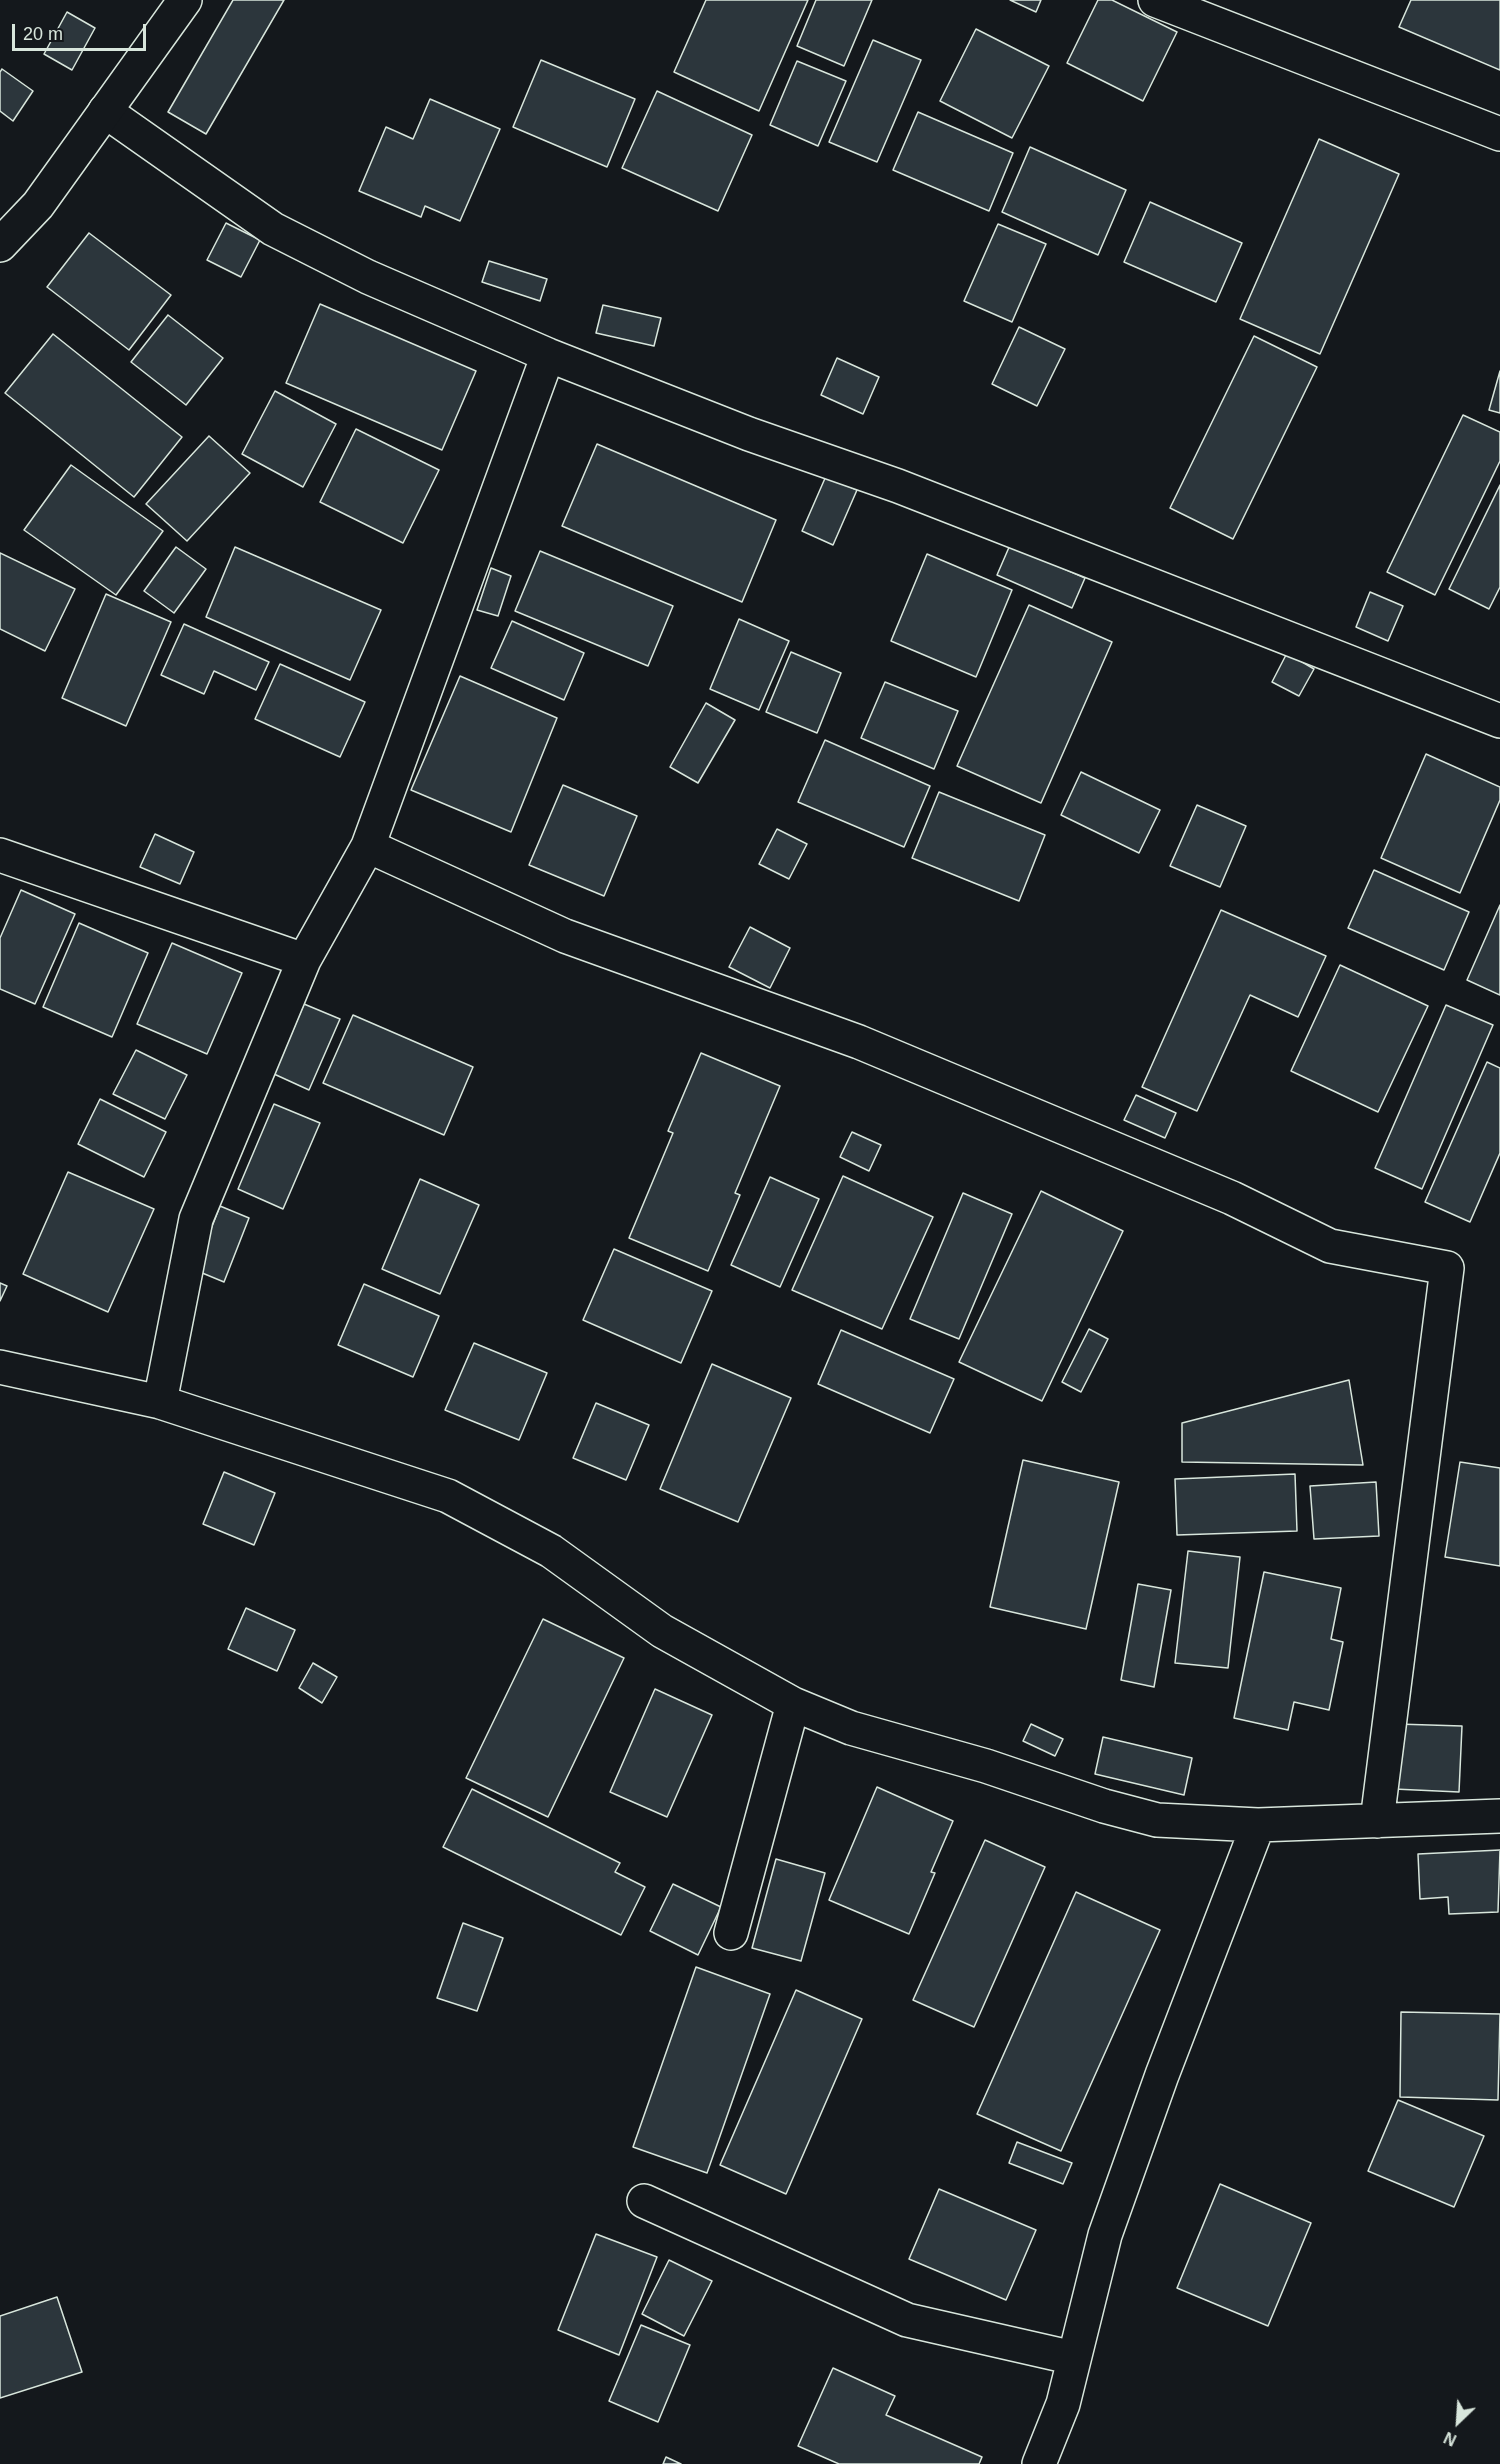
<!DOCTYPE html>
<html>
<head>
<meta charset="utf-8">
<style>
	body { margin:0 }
	#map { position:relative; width:1500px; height:2464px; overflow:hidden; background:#14181c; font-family:Arial,sans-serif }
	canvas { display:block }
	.north { position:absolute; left:1428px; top:2392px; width:60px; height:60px; -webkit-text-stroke:4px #14181c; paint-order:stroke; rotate:205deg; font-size:16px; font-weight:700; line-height:24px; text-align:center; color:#d8e6dc }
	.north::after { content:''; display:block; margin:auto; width:21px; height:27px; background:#d8e6dc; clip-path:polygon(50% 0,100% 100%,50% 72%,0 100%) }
	.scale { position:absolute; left:12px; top:24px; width:134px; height:27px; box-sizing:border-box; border:3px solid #d8e6dc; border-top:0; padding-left:8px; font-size:18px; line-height:21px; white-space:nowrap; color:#d8e6dc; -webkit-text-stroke:4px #14181c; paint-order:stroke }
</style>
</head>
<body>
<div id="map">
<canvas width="1500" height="2464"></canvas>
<div class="north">N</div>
<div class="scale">20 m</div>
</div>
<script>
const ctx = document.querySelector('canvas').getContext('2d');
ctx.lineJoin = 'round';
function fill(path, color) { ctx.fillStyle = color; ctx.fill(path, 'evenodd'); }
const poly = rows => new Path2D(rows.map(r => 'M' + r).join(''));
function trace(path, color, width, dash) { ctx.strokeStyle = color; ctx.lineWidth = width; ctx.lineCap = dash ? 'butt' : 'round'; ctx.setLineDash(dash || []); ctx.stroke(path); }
const building = poly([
	[233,0,284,0,206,134,168,112,233,0],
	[706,0,808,0,759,111,674,72,706,0],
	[816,0,872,0,844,66,797,46,816,0],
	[1010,0,1041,0,1036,12,1010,0],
	[1098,0,1112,0,1177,32,1143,101,1067,63,1098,0],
	[1411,0,1500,0,1500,70,1399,27,1411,0],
	[67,12,95,28,72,70,44,54,67,12],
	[976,29,1049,66,1012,138,940,101,976,29],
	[873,40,921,60,877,162,829,142,873,40],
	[541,60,635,99,607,167,513,127,541,60],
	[797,61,846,81,818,146,770,125,797,61],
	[2,69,33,91,13,121,0,111,0,72,2,69],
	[657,91,752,135,718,211,622,168,657,91],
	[430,99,500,129,460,221,425,206,421,217,359,191,386,127,413,139,430,99],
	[918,112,1013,153,989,211,893,170,918,112],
	[1319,139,1399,174,1320,354,1240,319,1319,139],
	[1030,147,1126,190,1098,255,1002,212,1030,147],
	[1150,202,1242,243,1216,302,1124,262,1150,202],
	[226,223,260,240,241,277,207,260,226,223],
	[998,224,1046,244,1012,322,964,301,998,224],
	[89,233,171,295,129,350,47,287,89,233],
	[489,261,547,279,540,301,482,282,489,261],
	[320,304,476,371,442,450,286,383,320,304],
	[603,305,661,318,654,346,596,333,603,305],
	[168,315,223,358,186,405,131,362,168,315],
	[1019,327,1065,349,1037,406,992,384,1019,327],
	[53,334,182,437,134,497,5,393,53,334],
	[1254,336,1317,367,1233,539,1170,508,1254,336],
	[837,358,879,377,863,414,821,395,837,358],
	[1500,371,1500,413,1489,410,1500,371],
	[275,391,336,424,303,487,242,454,275,391],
	[1463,415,1500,432,1500,461,1435,595,1387,572,1463,415],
	[356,429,439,470,403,543,320,502,356,429],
	[209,436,250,473,187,541,146,504,209,436],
	[597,444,776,520,742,602,562,526,597,444],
	[71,465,163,531,116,595,24,530,71,465],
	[826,476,857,490,833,545,802,531,826,476],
	[1500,485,1500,587,1489,609,1449,589,1500,485],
	[1010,545,1085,578,1072,608,997,575,1010,545],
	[176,547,206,569,174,613,144,591,176,547],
	[235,547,381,610,350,680,206,617,235,547],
	[540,551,673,606,648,666,515,611,540,551],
	[0,553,75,589,45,651,0,629,0,553],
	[927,554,1012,590,976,677,891,641,927,554],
	[491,568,511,576,498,616,477,610,491,568],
	[1370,592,1403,606,1388,641,1356,627,1370,592],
	[106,594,171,622,126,726,62,698,106,594],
	[1029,605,1112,642,1041,803,957,766,1029,605],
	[739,619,789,641,759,710,710,689,739,619],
	[512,621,584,653,564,700,491,668,512,621],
	[184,624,269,662,256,690,214,671,204,694,161,675,184,624],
	[791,652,841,673,817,733,766,712,791,652],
	[1287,653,1314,669,1299,696,1272,682,1287,653],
	[280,664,365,702,340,757,255,719,280,664],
	[460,676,557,718,511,832,411,790,460,676],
	[885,682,958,711,934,769,861,738,885,682],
	[706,703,735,720,698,783,670,767,706,703],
	[825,740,930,786,904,847,798,802,825,740],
	[1426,754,1500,787,1500,800,1460,893,1381,858,1426,754],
	[1081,772,1160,810,1139,853,1061,815,1081,772],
	[563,785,637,816,604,896,529,865,563,785],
	[939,792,1045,835,1019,901,912,858,939,792],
	[1197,805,1246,826,1220,887,1170,866,1197,805],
	[777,829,807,844,789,879,759,864,777,829],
	[155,834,194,852,180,884,140,867,155,834],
	[1374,870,1469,912,1444,970,1348,928,1374,870],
	[21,890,75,914,35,1004,0,989,0,938,21,890],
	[1500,905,1500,995,1467,980,1500,905],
	[1221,910,1326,956,1298,1017,1250,995,1197,1111,1142,1087,1221,910],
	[79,923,148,953,112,1037,43,1007,79,923],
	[750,927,790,948,770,988,729,967,750,927],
	[172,943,242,973,207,1054,137,1024,172,943],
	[1340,965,1428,1006,1378,1112,1291,1071,1340,965],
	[304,1004,340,1019,309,1090,274,1074,304,1004],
	[1446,1005,1493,1025,1422,1189,1375,1168,1446,1005],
	[353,1015,473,1067,444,1135,323,1083,353,1015],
	[136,1050,187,1075,165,1119,113,1094,136,1050],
	[701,1053,780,1086,735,1193,740,1195,708,1271,629,1238,673,1133,668,1131,701,1053],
	[1487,1062,1500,1068,1500,1153,1470,1222,1425,1202,1487,1062],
	[1136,1095,1176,1113,1165,1138,1124,1120,1136,1095],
	[100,1099,166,1132,144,1177,78,1144,100,1099],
	[274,1104,320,1123,283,1209,238,1189,274,1104],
	[852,1132,881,1145,869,1171,840,1157,852,1132],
	[68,1172,154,1209,108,1312,23,1274,68,1172],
	[843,1176,933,1217,882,1329,792,1290,843,1176],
	[770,1177,819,1199,780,1287,731,1265,770,1177],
	[420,1179,479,1205,440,1294,382,1269,420,1179],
	[1041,1191,1123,1231,1042,1401,959,1362,1041,1191],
	[963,1193,1012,1214,959,1339,910,1319,963,1193],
	[220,1206,249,1218,224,1282,195,1270,220,1206],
	[614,1249,712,1291,681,1363,583,1320,614,1249],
	[0,1283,7,1286,0,1301,0,1283],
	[364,1284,439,1316,413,1377,338,1345,364,1284],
	[1089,1329,1108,1339,1081,1392,1062,1382,1089,1329],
	[841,1330,954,1379,930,1433,818,1384,841,1330],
	[474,1343,547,1373,519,1440,445,1410,474,1343],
	[712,1364,791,1398,738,1522,660,1489,712,1364],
	[1349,1380,1363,1465,1182,1462,1182,1423,1349,1380],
	[596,1403,649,1425,626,1480,573,1458,596,1403],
	[1023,1460,1119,1482,1086,1629,990,1607,1023,1460],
	[1460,1462,1500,1468,1500,1566,1445,1557,1460,1462],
	[224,1472,275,1493,254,1545,203,1524,224,1472],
	[1295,1474,1297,1531,1177,1535,1175,1479,1295,1474],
	[1376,1482,1379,1536,1314,1539,1310,1486,1376,1482],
	[1188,1551,1240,1557,1228,1668,1175,1663,1188,1551],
	[1264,1572,1341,1588,1331,1639,1343,1642,1329,1710,1294,1702,1288,1730,1234,1718,1264,1572],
	[1138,1584,1171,1590,1154,1687,1121,1680,1138,1584],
	[246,1608,295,1630,277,1671,228,1649,246,1608],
	[543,1619,624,1658,548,1817,466,1778,543,1619],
	[313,1663,337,1677,322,1703,299,1688,313,1663],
	[655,1689,712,1715,667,1817,610,1792,655,1689],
	[1031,1724,1063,1739,1055,1756,1023,1741,1031,1724],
	[1397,1724,1462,1726,1459,1792,1394,1789,1397,1724],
	[1103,1737,1192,1758,1184,1795,1095,1774,1103,1737],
	[877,1787,953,1821,931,1872,935,1873,909,1934,829,1900,877,1787],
	[472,1789,620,1863,615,1872,645,1887,621,1935,443,1847,472,1789],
	[985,1840,1045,1867,974,2027,913,2000,985,1840],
	[1500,1850,1498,1912,1449,1914,1448,1897,1420,1899,1418,1854,1500,1850],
	[776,1859,825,1873,801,1961,752,1948,776,1859],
	[673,1884,721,1907,698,1955,650,1931,673,1884],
	[1076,1892,1160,1930,1061,2151,977,2114,1076,1892],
	[463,1923,503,1938,477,2011,437,1998,463,1923],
	[696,1967,770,1994,707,2173,633,2147,696,1967],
	[796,1990,862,2019,786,2194,720,2165,796,1990],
	[1401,2012,1500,2014,1498,2100,1400,2097,1401,2012],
	[1398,2100,1484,2136,1454,2207,1368,2171,1398,2100],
	[1017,2142,1072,2163,1063,2184,1009,2163,1017,2142],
	[1220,2184,1311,2223,1268,2326,1177,2288,1220,2184],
	[939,2189,1036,2230,1006,2300,909,2259,939,2189],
	[596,2234,657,2257,619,2355,558,2330,596,2234],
	[669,2260,712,2281,684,2336,642,2314,669,2260],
	[57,2297,82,2372,0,2398,0,2316,57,2297],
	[641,2325,690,2345,658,2422,609,2401,641,2325],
	[833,2368,895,2396,886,2415,982,2457,979,2464,839,2464,798,2446,833,2368],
	[666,2457,681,2464,663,2464,666,2457]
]);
fill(building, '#2c363c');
trace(building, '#d8e6dc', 1.5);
const minor = poly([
	[1155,0,1500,134],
	[105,111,273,229,368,277,548,355,749,434,898,486,1500,721],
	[368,846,565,936,859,1042,1232,1198,1330,1246,1447,1268,1377,1821],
	[0,855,304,960],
	[0,1367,160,1402,448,1496,551,1551,662,1631,793,1704,851,1728,986,1766,1104,1806,1157,1820,1258,1825,1500,1816],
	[160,1402,196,1219,304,960,368,846,548,355],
	[731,1933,793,1704],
	[644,2201,907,2320,1074,2358],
	[1039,2464,1063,2404,1105,2235,1162,2075,1258,1825]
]);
const tertiary = poly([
	[0,245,38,205,185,0]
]);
trace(minor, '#d8e6dc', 36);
trace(tertiary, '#d8e6dc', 36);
trace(minor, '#14181c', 33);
trace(tertiary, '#14181c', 33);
</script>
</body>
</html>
